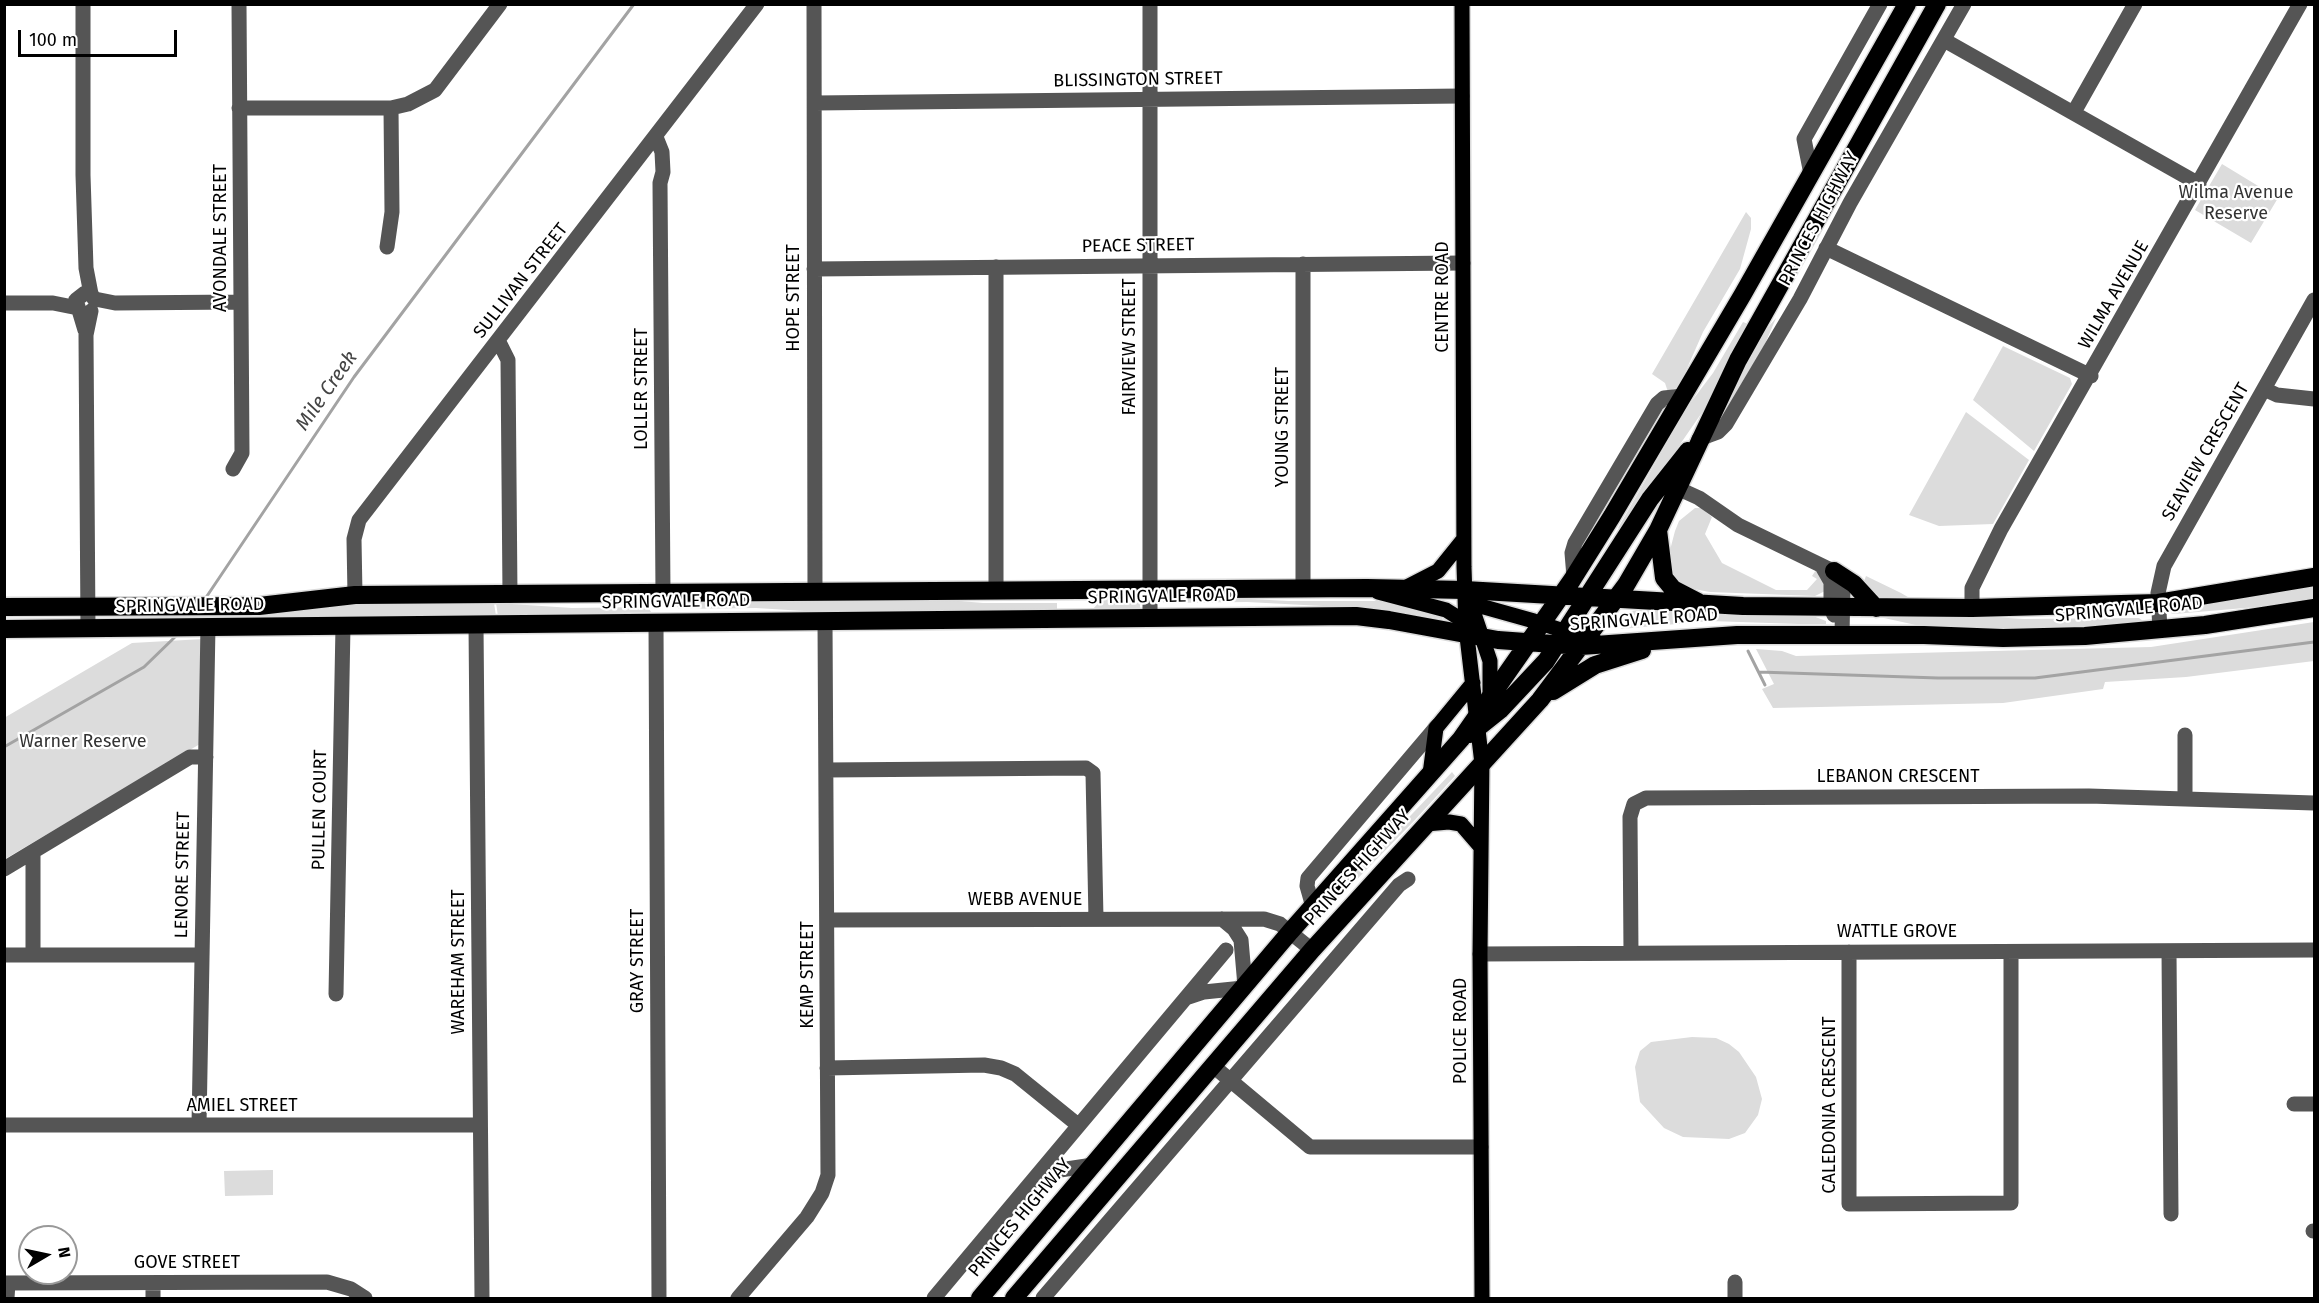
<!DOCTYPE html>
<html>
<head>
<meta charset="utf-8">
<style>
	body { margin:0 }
	#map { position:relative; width:2319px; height:1303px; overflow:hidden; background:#fff; font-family:"Fira Sans",sans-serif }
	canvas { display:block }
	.frame { position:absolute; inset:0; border:6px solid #000; pointer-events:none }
	.north { position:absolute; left:18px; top:1225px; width:60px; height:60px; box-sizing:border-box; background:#fff; border:2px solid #999; border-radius:50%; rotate:81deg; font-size:16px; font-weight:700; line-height:24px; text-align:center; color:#000 }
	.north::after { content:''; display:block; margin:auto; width:21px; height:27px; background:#000; clip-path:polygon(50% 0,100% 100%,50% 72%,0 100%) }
	.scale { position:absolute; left:18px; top:30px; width:159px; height:27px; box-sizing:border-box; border:3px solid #000; border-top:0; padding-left:8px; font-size:18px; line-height:21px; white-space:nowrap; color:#000; -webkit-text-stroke:4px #fff; paint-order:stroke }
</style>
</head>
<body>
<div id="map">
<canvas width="2319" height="1303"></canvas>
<div class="frame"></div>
<div class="north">N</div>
<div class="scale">100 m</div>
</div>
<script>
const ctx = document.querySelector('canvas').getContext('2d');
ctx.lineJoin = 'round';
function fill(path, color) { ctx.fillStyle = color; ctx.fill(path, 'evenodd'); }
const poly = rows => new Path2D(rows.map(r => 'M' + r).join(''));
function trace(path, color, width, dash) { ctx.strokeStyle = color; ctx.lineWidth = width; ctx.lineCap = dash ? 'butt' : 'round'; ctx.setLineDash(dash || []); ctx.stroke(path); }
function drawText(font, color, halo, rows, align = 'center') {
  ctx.font = font + ' "Fira Sans",sans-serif'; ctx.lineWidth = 4.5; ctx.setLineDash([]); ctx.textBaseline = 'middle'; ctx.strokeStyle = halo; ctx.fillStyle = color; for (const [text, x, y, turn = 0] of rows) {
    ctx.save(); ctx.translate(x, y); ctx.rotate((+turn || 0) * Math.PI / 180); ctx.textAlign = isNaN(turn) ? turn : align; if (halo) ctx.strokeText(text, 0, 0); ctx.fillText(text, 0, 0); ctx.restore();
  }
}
fill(poly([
	[2222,164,2278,198,2251,243,2195,210],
	[1746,212,1751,218,1751,229,1740,269,1703,332,1681,382,1678,387,1668,392,1665,383,1652,374],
	[1776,318,1765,344,1717,427,1738,379,1763,333],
	[1743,322,1748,324,1703,411,1623,527,1618,528,1688,406,1713,373],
	[2003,346,2070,378,2072,384,2034,451,1973,400],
	[1966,412,2029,460,1993,524,1939,526,1909,515],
	[1695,508,1701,508,1712,517,1705,534,1722,563,1776,590,1807,590,1817,579,1812,576,1816,570,1824,574,1825,591,1815,596,1710,592,1688,588,1670,578,1669,554,1675,531,1679,521],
	[1866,576,1901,593,1913,600,1878,599,1863,584],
	[2314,585,2314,599,2280,605,2174,614,2167,612,2166,610],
	[1135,597,1140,601,1140,609,1092,610,1102,599],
	[1211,597,1289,601,1382,601,1443,615,1442,619,1361,608,1247,602,1164,603,1162,600,1164,598],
	[937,599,983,603,1057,603,1057,610,837,613,756,608,679,609,676,605,680,601],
	[494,603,496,616,209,620,213,613,332,604],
	[496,603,572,608,648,607,651,612,498,616],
	[1641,610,1813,616,1826,621,1826,624,1799,624,1710,621,1621,629,1632,611],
	[1960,615,2024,619,2139,618,2143,621,2125,625,2006,630,1925,627,1884,618],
	[2314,622,2314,661,2186,677,2105,682,2103,689,2003,703,1773,708,1762,689,1774,684,1756,649,1782,651,1796,656,2151,647],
	[203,639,200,744,5,859,4,718,132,643],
	[1452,772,1455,776,1414,821,1318,919,1314,917],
	[1692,1037,1716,1038,1729,1044,1739,1052,1756,1077,1762,1099,1758,1115,1745,1133,1729,1139,1683,1137,1664,1128,1640,1102,1635,1067,1640,1051,1651,1042],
	[273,1170,273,1195,225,1196,224,1171]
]), '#dcdcdc');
trace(poly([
	[205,599,354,377,634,4],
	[1748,651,1765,685],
	[1759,672,1938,678,2035,678,2314,642],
	[4,747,144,667,177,635]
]), '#a3a3a3', 3);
const major = poly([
	[1462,4,1464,567,1466,628,1482,764],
	[1403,589,1438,571,1463,540],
	[1378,592,1446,610,1470,625],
	[1468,595,1484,607,1534,621,1597,642],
	[1469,599,1490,661,1490,700],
	[1430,774,1436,728,1473,683],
	[1426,824,1449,822,1461,824,1480,846],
	[1482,1298,1480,954,1482,759]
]);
const highway = poly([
	[1658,530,1664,578,1673,589,1698,602],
	[1834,571,1854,584,1876,608],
	[4,607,259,606,355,595,1367,588,1465,590,1743,606,1972,608,2158,603,2314,577],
	[4,629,1356,616,1389,620,1498,640,1581,646,1737,635,1924,635,2003,638,2085,636,2205,625,2314,608],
	[1553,691,1595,665,1642,650],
	[1470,734,1500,710,1546,661,1650,499,1688,451],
	[980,1298,1290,932,1461,739,1475,719,1572,580,1612,516,1743,294,1907,4],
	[1014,1298,1312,950,1540,700,1626,585,1658,530,1738,360,1937,4]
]);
trace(major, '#dbdbdb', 18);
trace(highway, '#dbdbdb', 21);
trace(poly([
	[83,4,83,175,86,268,91,294],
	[814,4,815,592],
	[1150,4,1150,618],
	[1944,40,2199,184],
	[815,103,1462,96],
	[239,108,391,108,408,104,435,90,500,4],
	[2074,112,2135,4],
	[656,137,662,152,663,172,660,183,663,594],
	[1811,174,1804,139,1880,4],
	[387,247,392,212,391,108],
	[1826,248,2091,376],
	[814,269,1463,263],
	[95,299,115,303,241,302],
	[4,303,53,303,78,308],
	[85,330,76,300,85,293,91,294,95,300],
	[499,342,508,360,510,595],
	[2264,389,2277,395,2314,399],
	[1699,439,1718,432,1726,424,1800,299,1850,203,1964,4],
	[233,469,242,453,239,4],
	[1677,488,1699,498,1738,525,1837,573,1843,586,1842,635],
	[1823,568,1831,582,1831,608,1834,615],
	[1574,577,1572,553,1575,543,1657,404,1664,398,1683,396],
	[1303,589,1303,264],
	[996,591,996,267],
	[355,595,354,539,359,520,757,4],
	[1972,608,1972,588,2001,529,2300,4],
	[656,623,659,1298],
	[476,625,482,1298],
	[88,629,86,335,91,311],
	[2160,630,2158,593,2164,566,2314,300],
	[826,770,1086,768,1093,773,1096,919],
	[2185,799,2185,735],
	[33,853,33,955],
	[4,869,190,757,206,757],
	[1313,907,1307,886,1308,878,1437,726],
	[1222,919,1234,929,1241,940,1245,986],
	[827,920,1264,919,1280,924,1312,950],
	[2169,951,2171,1214],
	[1849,952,1849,1204,2011,1203,2011,952],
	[1631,953,1630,817,1634,804,1646,798,2089,796,2314,803],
	[1480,954,2314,950],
	[4,955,201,955],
	[336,994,343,626],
	[1186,998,1204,992,1243,988],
	[1212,1065,1310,1147,1481,1147],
	[827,1068,984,1065,1001,1068,1015,1074,1078,1125],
	[2294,1104,2314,1104],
	[4,1125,479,1125],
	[199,1125,208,626],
	[1040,1173,1093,1165],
	[2313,1231,2314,1231],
	[1735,1282,1735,1298],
	[4,1283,327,1282,351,1289,365,1298],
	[153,1283,153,1298],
	[7,1298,8,1283],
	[738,1298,807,1217,822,1193,828,1175,825,621],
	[934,1298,1226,950],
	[1043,1298,1399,885,1408,879]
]), '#555', 15);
trace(major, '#000', 15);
trace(highway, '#000', 18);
drawText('18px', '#000', '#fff', [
	["BLISSINGTON STREET",1138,80,-1],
	["PRINCES HIGHWAY",1819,219,-62],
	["AVONDALE STREET",221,238,-90],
	["PEACE STREET",1138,246,-1],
	["SULLIVAN STREET",521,281,-52],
	["WILMA AVENUE",2114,295,-60],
	["CENTRE ROAD",1443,297,-90],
	["HOPE STREET",794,298,-90],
	["FAIRVIEW STREET",1130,347,-90],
	["LOLLER STREET",642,389,-90],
	["YOUNG STREET",1283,427,-90],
	["SEAVIEW CRESCENT",2206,452,-60],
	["SPRINGVALE ROAD",1162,597,-1],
	["SPRINGVALE ROAD",676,602,-1],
	["SPRINGVALE ROAD",190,606,-1],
	["SPRINGVALE ROAD",2129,610,-5],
	["SPRINGVALE ROAD",1644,620,-4],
	["LEBANON CRESCENT",1898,777],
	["PULLEN COURT",320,810,-89],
	["PRINCES HIGHWAY",1358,868,-48],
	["LENORE STREET",183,875,-89],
	["WEBB AVENUE",1025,900],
	["WATTLE GROVE",1897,932],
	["GRAY STREET",638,961,-90],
	["WAREHAM STREET",459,962,-90],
	["KEMP STREET",808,975,-90],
	["POLICE ROAD",1461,1031,-90],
	["CALEDONIA CRESCENT",1830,1105,-90],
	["AMIEL STREET",242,1106],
	["PRINCES HIGHWAY",1020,1218,-50],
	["GOVE STREET",187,1263]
]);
drawText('18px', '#333', '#fff', [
	["Wilma Avenue",2236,193],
	["Reserve",2236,214],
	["Warner Reserve",83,742]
]);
drawText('italic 20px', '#444', '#fff', [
	["Mile Creek",327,391,-55]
]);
</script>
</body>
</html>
